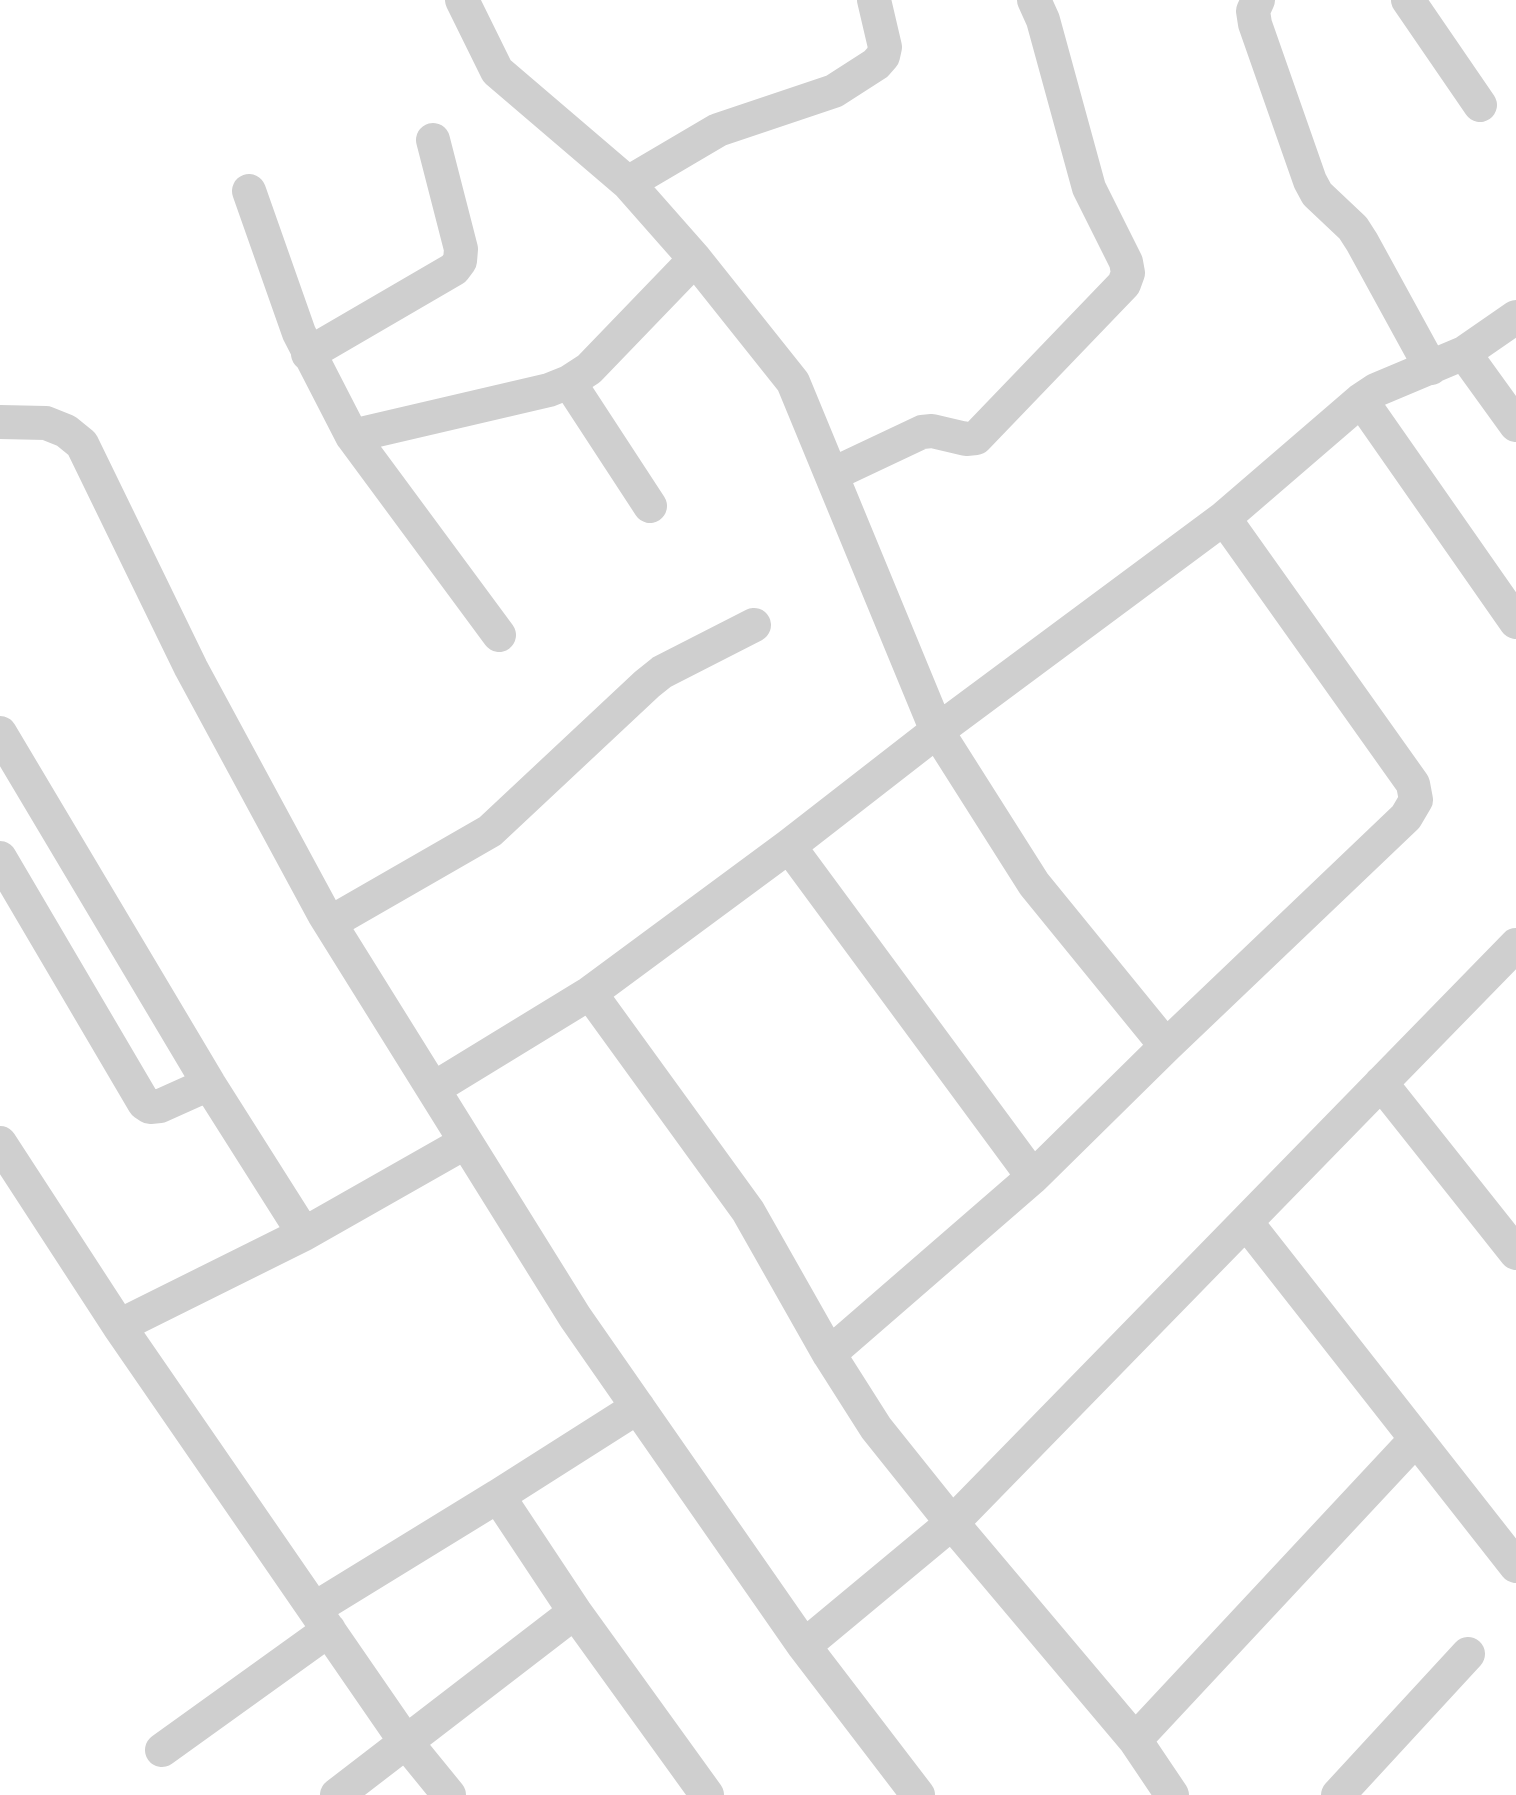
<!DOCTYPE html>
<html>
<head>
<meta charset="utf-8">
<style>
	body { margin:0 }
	canvas { display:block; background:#fff }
</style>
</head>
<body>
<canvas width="1516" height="1795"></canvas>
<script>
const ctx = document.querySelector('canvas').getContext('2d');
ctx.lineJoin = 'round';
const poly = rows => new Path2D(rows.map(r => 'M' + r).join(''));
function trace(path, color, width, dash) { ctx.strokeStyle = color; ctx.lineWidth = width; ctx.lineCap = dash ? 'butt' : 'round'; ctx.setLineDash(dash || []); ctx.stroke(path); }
trace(poly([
	[462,0,497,71,628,183,695,259,793,382,937,731,1034,884,1166,1046],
	[1258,0,1253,11,1255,24,1310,181,1317,194,1353,228,1362,242,1431,368],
	[1408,0,1480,105],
	[628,183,718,130,834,91,876,64,883,56,885,47,874,0],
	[249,191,299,333,352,436,499,635],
	[1464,353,1516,425],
	[308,354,454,269,460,261,461,249,433,140],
	[569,382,650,506],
	[1361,400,1516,622],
	[0,422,46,423,66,431,82,444,191,668,324,914,433,1089,575,1317,804,1646,918,1795],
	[352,436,549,390,569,382,589,369,695,259],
	[833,474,922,432,932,431,966,439,976,438,1124,284,1128,273,1126,262,1089,188,1043,20,1034,0],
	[0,733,209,1084,304,1234],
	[789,846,1033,1177],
	[0,858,144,1103,150,1107,160,1106,209,1084],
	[330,923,490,831,647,684,662,672,754,625],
	[590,993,748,1211,829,1354,876,1428,952,1523,1135,1740,1172,1795],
	[1381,1083,1516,1253],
	[433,1089,590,993,789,846,937,731,1224,518,1361,400,1376,390,1464,353,1516,317],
	[0,1143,119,1326,405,1741,449,1795],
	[1246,1222,1516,1566],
	[119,1326,304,1234,466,1142],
	[829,1354,1033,1177,1166,1046,1406,817,1416,800,1413,784,1224,518],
	[498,1496,638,1407],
	[314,1609,498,1496,575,1612,707,1795],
	[804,1646,952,1523,1516,945],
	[1135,1740,1416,1439],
	[162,1750,329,1630],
	[337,1795,575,1612],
	[1338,1795,1468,1654]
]), '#cfcfcf', 34);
</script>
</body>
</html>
